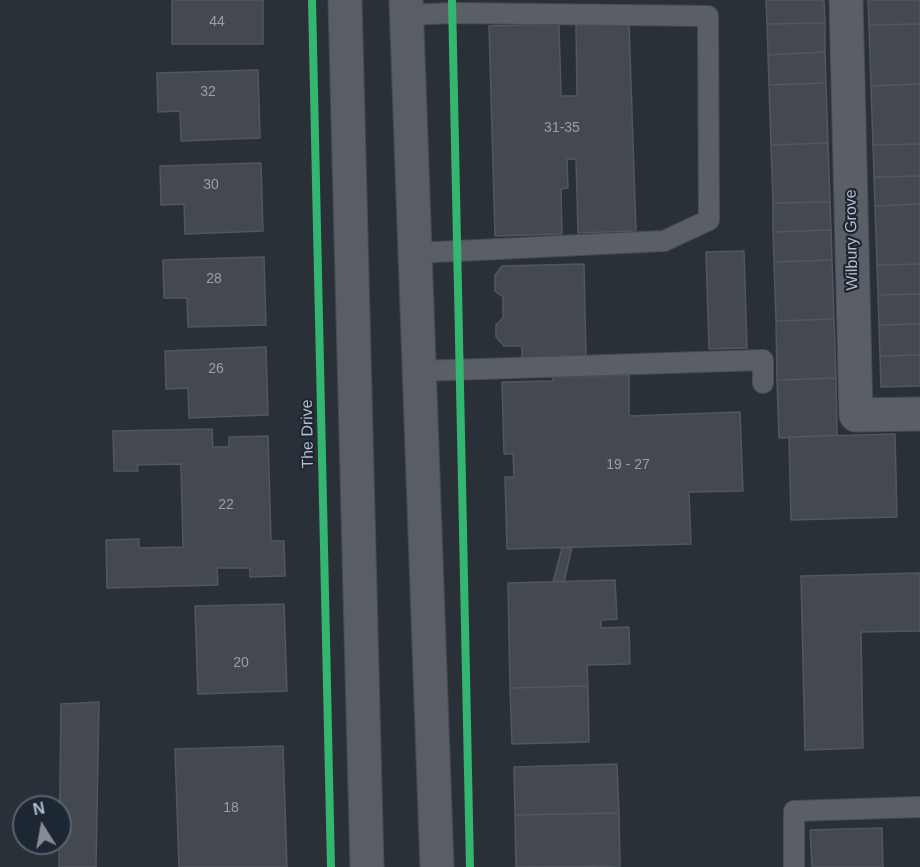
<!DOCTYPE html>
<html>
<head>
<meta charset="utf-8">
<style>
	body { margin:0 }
	#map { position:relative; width:920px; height:867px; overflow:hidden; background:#2a3038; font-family:Arial,sans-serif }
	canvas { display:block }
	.north { position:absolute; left:12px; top:795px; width:60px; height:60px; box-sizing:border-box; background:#1d2633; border:2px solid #59626f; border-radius:50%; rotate:349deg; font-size:16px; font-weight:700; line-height:24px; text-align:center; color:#b4bcc9 }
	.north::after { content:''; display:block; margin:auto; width:21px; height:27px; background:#848b96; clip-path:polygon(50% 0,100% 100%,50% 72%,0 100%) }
</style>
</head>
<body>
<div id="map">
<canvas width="920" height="867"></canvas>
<div class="north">N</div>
</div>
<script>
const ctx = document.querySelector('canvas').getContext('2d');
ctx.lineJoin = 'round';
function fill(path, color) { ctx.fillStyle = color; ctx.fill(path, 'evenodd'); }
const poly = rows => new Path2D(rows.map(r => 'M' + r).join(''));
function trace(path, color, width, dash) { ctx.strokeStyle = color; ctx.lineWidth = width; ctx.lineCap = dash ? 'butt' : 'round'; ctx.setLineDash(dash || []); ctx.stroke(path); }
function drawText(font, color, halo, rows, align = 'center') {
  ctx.font = font + ' Arial,sans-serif'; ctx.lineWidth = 4.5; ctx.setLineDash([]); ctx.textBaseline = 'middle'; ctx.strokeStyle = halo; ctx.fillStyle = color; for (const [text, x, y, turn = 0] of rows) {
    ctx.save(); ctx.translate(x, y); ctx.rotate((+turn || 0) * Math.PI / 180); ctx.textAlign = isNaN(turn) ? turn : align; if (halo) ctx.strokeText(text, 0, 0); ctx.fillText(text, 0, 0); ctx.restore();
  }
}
const building = poly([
	[172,0,263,0,263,44,172,44,172,0],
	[766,0,824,0,825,23,767,24,766,0],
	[868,0,920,0,920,24,869,25,868,0],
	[629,23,636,231,578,233,576,159,567,159,568,188,561,189,562,234,495,236,489,26,559,24,561,96,577,96,576,25,629,23],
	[825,23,825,52,768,55,767,24,825,23],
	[920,24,920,84,871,86,869,25,920,24],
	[825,52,826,83,769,85,768,55,825,52],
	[258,70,260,138,181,141,180,111,158,112,157,73,258,70],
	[826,83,828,143,771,145,769,85,826,83],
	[920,84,920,144,873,145,871,86,920,84],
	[828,143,830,202,773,203,771,145,828,143],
	[920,144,920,176,874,177,873,145,920,144],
	[261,163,263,231,185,234,184,204,161,205,160,166,261,163],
	[920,176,920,204,875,206,874,177,920,176],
	[830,202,831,230,773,232,773,203,830,202],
	[920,204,920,264,877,265,875,206,920,204],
	[831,230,832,260,774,262,773,232,831,230],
	[744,251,747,348,709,349,706,252,744,251],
	[264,257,266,325,188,327,187,298,164,298,163,260,264,257],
	[832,260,834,319,776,321,774,262,832,260],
	[584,264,586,357,522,359,522,346,504,346,496,337,496,325,503,318,503,297,495,291,495,275,502,266,584,264],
	[920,264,920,294,878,295,877,265,920,264],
	[920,294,920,324,879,325,878,295,920,294],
	[834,319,836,378,777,380,776,321,834,319],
	[920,324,920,355,880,356,879,325,920,324],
	[266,347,268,415,189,418,188,388,166,389,165,351,266,347],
	[920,355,920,386,881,387,880,356,920,355],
	[629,375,629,416,740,412,743,491,689,492,691,544,507,549,505,477,514,477,513,454,504,454,502,382,553,381,553,377,629,375],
	[836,378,837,435,779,438,777,380,836,378],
	[212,429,213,447,229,447,229,437,268,436,271,541,284,541,285,576,250,577,250,568,217,568,218,585,107,588,106,540,139,539,139,548,183,547,181,464,137,465,138,471,114,471,113,431,212,429],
	[895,434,897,517,791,520,789,437,895,434],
	[572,547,564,582,553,582,562,548,572,547],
	[920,573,920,631,861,632,863,748,805,750,801,576,920,573],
	[615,580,617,619,601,620,601,628,629,627,630,664,587,665,588,686,510,688,508,583,615,580],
	[284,604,287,691,198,694,195,606,284,604],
	[588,686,589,742,512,744,510,688,588,686],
	[99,702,96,867,59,867,61,704,99,702],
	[283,746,287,867,179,867,175,749,283,746],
	[617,764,619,813,515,815,514,767,617,764],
	[619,813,620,866,516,867,515,815,619,813],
	[882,828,883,867,812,867,810,830,882,828]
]);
fill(building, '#444950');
trace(building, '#52575f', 1.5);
const lane = poly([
	[407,15,452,13,708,16,709,220,664,241,415,253],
	[419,371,763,360,763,383],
	[794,867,794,811,920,807]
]);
const street = poly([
	[846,0,856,415,920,414]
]);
const secondary = poly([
	[345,0,367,867],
	[406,0,437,867]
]);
trace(lane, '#484c53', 22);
trace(street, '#484c53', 35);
trace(secondary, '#484c53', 35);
trace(lane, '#5a5e66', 20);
trace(street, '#5a5e66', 33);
trace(secondary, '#595d64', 33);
trace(poly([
	[312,0,331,867],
	[452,0,470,867]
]), '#33b770', 8);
drawText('14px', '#989fab', null, [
	["44",217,22],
	["32",208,92],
	["31-35",562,128],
	["30",211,185],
	["28",214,279],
	["26",216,369],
	["19 - 27",628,465],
	["22",226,505],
	["20",241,663],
	["18",231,808]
]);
drawText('16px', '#b4bcc9', '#1d2633', [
	["Wilbury Grove",852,240,-91],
	["The Drive",308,434,-91]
]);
</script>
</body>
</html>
